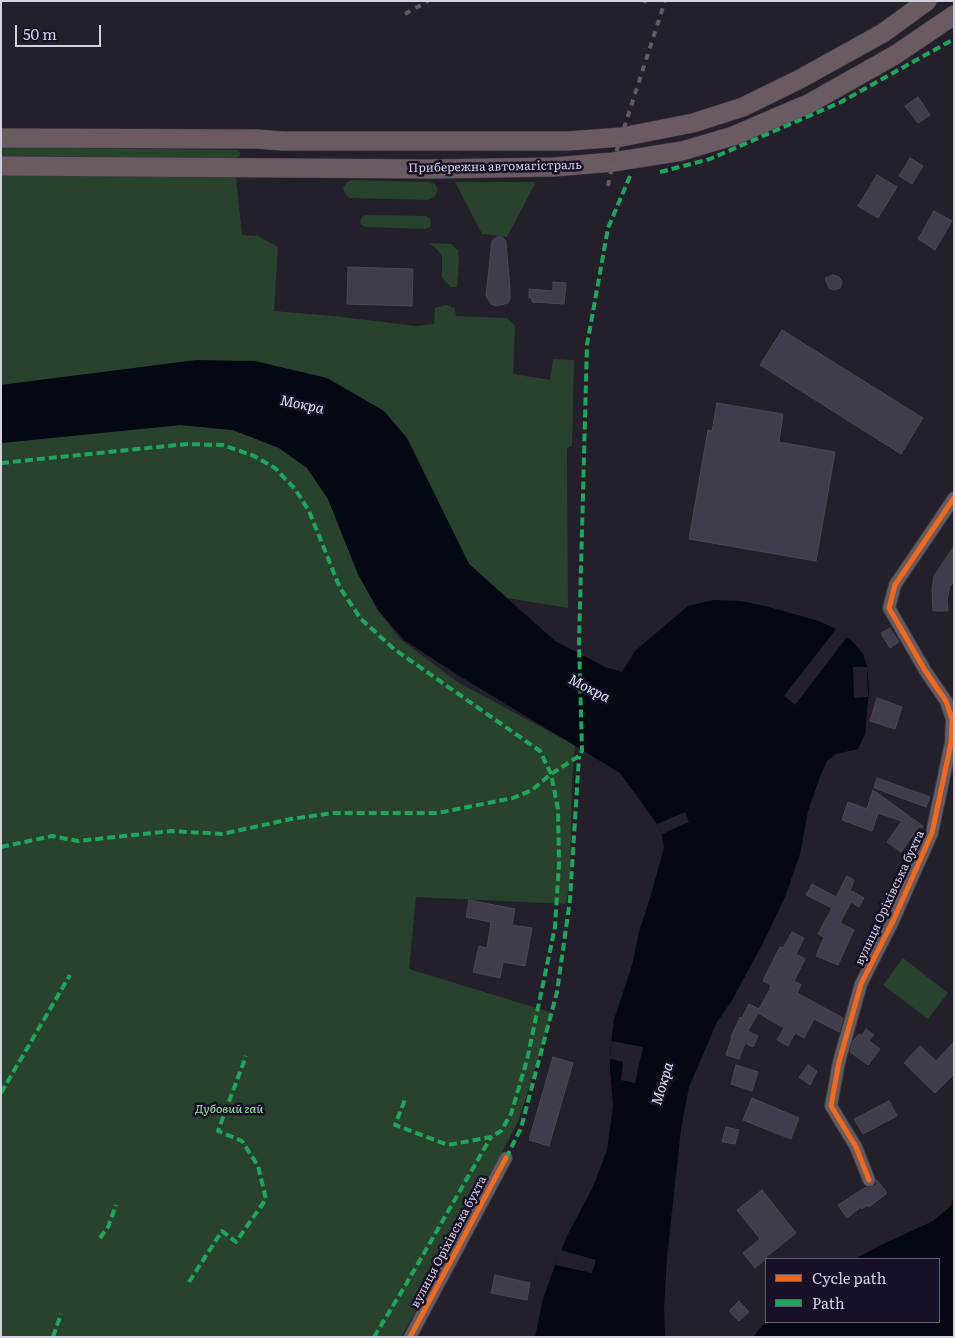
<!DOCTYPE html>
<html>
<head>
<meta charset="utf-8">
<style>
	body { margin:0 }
	#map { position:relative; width:955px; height:1338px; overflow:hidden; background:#231f2b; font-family:Literata,serif }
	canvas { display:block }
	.frame { position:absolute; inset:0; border:2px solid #d4d0e0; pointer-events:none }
	.legend { position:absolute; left:765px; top:1258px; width:175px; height:65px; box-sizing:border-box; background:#181027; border:1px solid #635d71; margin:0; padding:6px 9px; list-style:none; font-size:15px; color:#d4d0e0 }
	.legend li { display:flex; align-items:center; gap:10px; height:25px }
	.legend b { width:25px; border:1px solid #635d71 }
	.scale { position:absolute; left:15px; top:25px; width:86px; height:22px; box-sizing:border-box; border:2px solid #d4d0e0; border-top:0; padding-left:6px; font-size:15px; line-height:18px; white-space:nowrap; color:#d4d0e0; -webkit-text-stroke:4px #181027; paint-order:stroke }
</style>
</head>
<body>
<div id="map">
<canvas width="955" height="1338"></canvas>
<div class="frame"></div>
<ul class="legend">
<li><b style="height:6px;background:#ed6a23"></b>Cycle path</li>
<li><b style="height:6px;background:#20a55d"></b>Path</li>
</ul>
<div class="scale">50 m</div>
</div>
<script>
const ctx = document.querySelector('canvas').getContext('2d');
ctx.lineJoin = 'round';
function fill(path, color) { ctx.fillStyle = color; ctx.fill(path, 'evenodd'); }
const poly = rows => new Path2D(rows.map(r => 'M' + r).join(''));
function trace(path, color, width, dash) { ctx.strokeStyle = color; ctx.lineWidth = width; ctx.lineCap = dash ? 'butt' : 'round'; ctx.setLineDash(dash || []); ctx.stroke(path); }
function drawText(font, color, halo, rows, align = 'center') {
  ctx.font = font + ' Literata,serif'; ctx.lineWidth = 5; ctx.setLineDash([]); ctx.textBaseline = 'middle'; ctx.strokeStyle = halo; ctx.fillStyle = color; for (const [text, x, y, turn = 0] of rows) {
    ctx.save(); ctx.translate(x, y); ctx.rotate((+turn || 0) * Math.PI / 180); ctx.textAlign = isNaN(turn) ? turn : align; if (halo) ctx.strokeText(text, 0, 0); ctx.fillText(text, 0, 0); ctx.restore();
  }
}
fill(poly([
	[1,147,237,150,240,152,240,156,236,159,1,156],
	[1,166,235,168,242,235,258,236,278,247,274,311,334,316,415,326,434,324,435,308,446,305,455,308,456,316,507,318,515,326,513,374,550,380,553,359,574,360,572,446,567,448,568,608,507,598,469,564,407,438,197,360,1,385],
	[351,180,428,182,435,184,438,190,434,197,427,200,349,198,345,194,343,188,346,183],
	[455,182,536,182,507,237,482,234],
	[366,215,426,216,430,219,431,223,430,227,425,229,366,227,361,225,360,221,362,217],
	[428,243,451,244,458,250,459,259,457,287,451,287,442,278,442,256,436,248],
	[180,425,233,430,279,448,307,468,328,499,358,574,378,610,400,639,459,683,575,745,572,782,570,882,566,904,416,897,409,969,553,1013,518,1122,447,1256,401,1337,1,1337,1,443],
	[903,958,948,993,928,1019,883,985]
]), '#28422d');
fill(poly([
	[197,360,255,361,327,378,384,411,407,438,469,564,555,641,605,667,622,672,635,651,675,617,688,606,713,600,741,601,769,607,819,621,836,629,853,642,863,654,867,667,869,690,865,734,858,749,836,754,827,761,821,774,808,811,800,854,785,897,763,943,731,1002,717,1022,689,1087,681,1129,667,1257,664,1309,665,1337,535,1337,543,1299,555,1265,568,1234,593,1187,607,1150,613,1107,610,1068,610,1051,614,1020,632,965,639,932,650,898,664,848,662,834,657,824,620,773,458,675,404,640,378,610,358,574,328,499,307,468,279,448,233,430,180,425,1,443,1,385],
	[954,1195,954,1337,753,1337,766,1321,939,1322,939,1259,855,1259,879,1246,933,1221,951,1206]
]), '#030813');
fill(poly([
	[836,629,847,637,795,705,784,696],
	[853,667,867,667,868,697,854,698],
	[685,812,689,822,662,834,657,824],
	[611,1041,643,1047,635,1083,621,1080,623,1062,610,1059],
	[561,1250,596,1260,592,1273,555,1265]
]), '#231f2b');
const building = poly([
	[918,97,930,115,918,123,905,106,918,97],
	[910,158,923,166,912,184,899,176,910,158],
	[877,175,897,187,878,218,858,206,877,175],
	[934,211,952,221,935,250,918,239,934,211],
	[497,237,502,237,506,241,510,290,510,298,508,303,497,306,491,304,486,296,492,241,497,237],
	[348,267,413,269,412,306,347,304,348,267],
	[833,275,839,277,842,282,840,288,834,290,829,288,825,278,833,275],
	[553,282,566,283,564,304,532,302,532,298,529,298,529,289,553,291,553,282],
	[782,330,923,418,901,454,760,365,782,330],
	[717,403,783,414,779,442,835,452,816,561,689,539,708,430,712,431,717,403],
	[954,546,954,581,950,586,947,600,948,611,933,611,932,590,934,576,954,546],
	[890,628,899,642,890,648,881,633,890,628],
	[877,698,902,707,895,729,870,721,877,698],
	[877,778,930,797,926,807,874,788,877,778],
	[873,790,923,826,922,828,919,827,901,852,887,842,902,821,878,813,872,831,842,820,848,802,867,809,873,790],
	[847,876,854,880,849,894,852,891,864,898,859,907,851,902,840,923,854,930,838,965,816,956,824,937,818,934,832,908,806,895,812,884,836,897,847,876],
	[469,900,515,909,512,925,532,928,525,966,503,962,500,978,473,972,479,946,487,948,491,922,466,917,469,900],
	[792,932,804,938,796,954,805,959,794,981,801,985,797,993,843,1018,839,1032,814,1019,804,1038,795,1033,788,1046,777,1040,784,1028,758,1013,748,1031,758,1036,753,1047,745,1043,739,1059,726,1055,732,1037,731,1037,740,1017,742,1018,749,1004,759,1009,770,989,771,985,763,981,780,947,783,948,792,932],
	[866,1029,874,1035,869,1041,880,1049,868,1065,850,1052,853,1041,859,1034,862,1036,866,1029],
	[954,1042,954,1074,935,1093,904,1063,920,1046,936,1061,954,1042],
	[553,1057,573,1063,549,1146,529,1140,553,1057],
	[736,1065,758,1072,752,1091,731,1084,736,1065],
	[808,1065,817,1071,810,1085,799,1077,808,1065],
	[752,1098,799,1118,791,1139,743,1120,752,1098],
	[889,1101,897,1116,863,1134,854,1119,889,1101],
	[726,1127,739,1130,735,1144,722,1142,726,1127],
	[877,1180,887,1193,869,1207,867,1205,862,1209,861,1207,847,1218,838,1205,866,1187,872,1187,876,1185,877,1180],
	[762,1190,796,1233,766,1257,767,1258,755,1268,743,1253,760,1239,737,1210,762,1190],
	[495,1275,530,1283,527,1300,491,1293,495,1275],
	[739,1301,749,1312,739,1321,729,1311,739,1301]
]);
fill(building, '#3f3c4b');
trace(building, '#4a4853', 1);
const minor = poly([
	[869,1180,856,1147,831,1106,839,1062,861,984,893,921,932,833,951,743,952,719,946,701,926,672,889,608,895,585,954,498],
	[410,1337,506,1158]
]);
const primary = poly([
	[1,138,256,139,283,141,567,141,622,137,693,123,743,107,800,79,883,33,927,1],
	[1,166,433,169,554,167,613,162,682,151,733,136,810,103,895,55,954,15]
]);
trace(minor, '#3d3943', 14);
trace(primary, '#3d3943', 20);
trace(minor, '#695a5d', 12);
trace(primary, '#6a5a61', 19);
trace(poly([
	[644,3,645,1],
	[405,14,428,1],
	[608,186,613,162,665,1]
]), '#645a61', 4, [6, 6]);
trace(poly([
	[660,172,710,159,841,102,954,39],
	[1,463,187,444,223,445,254,456,275,468,295,489,309,511,340,588,361,619,394,649,540,751,551,774,558,809,559,864,555,927,527,1060,511,1114,501,1131,491,1137,448,1145,395,1125,406,1097],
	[1,847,52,836,78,841,171,831,222,834,291,819,333,813,438,813,513,798,532,790,551,774,579,756,582,751,579,642,587,345,608,228,630,176],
	[1,1093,70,975],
	[506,1158,521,1128,557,992,570,900,579,756],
	[100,1238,108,1227,116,1205],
	[189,1282,222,1231,236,1242,266,1199,258,1166,242,1141,218,1131,246,1056],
	[53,1337,61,1314],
	[374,1337,405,1286,491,1137]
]), '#20a55d', 4, [8, 4]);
trace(poly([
	[869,1180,856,1147,831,1106,839,1062,861,984,893,921,932,833,951,743,952,719,946,701,926,672,889,608,895,585,954,498],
	[410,1337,506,1158]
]), '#ed6a23', 5);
drawText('12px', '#d4d0e0', '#181027', [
	["Прибережна автомагістраль",495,167,-1],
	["вулиця Оріхівська бухта",890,898,-65],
	["вулиця Оріхівська бухта",449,1242,-62]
]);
drawText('italic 12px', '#99e9a3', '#181027', [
	["Дубовий гай",229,1109]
]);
drawText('italic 14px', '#d5e7f2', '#181027', [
	["Мокра",302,405,12],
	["Мокра",589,689,27],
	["Мокра",663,1084,-73]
]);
</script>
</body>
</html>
